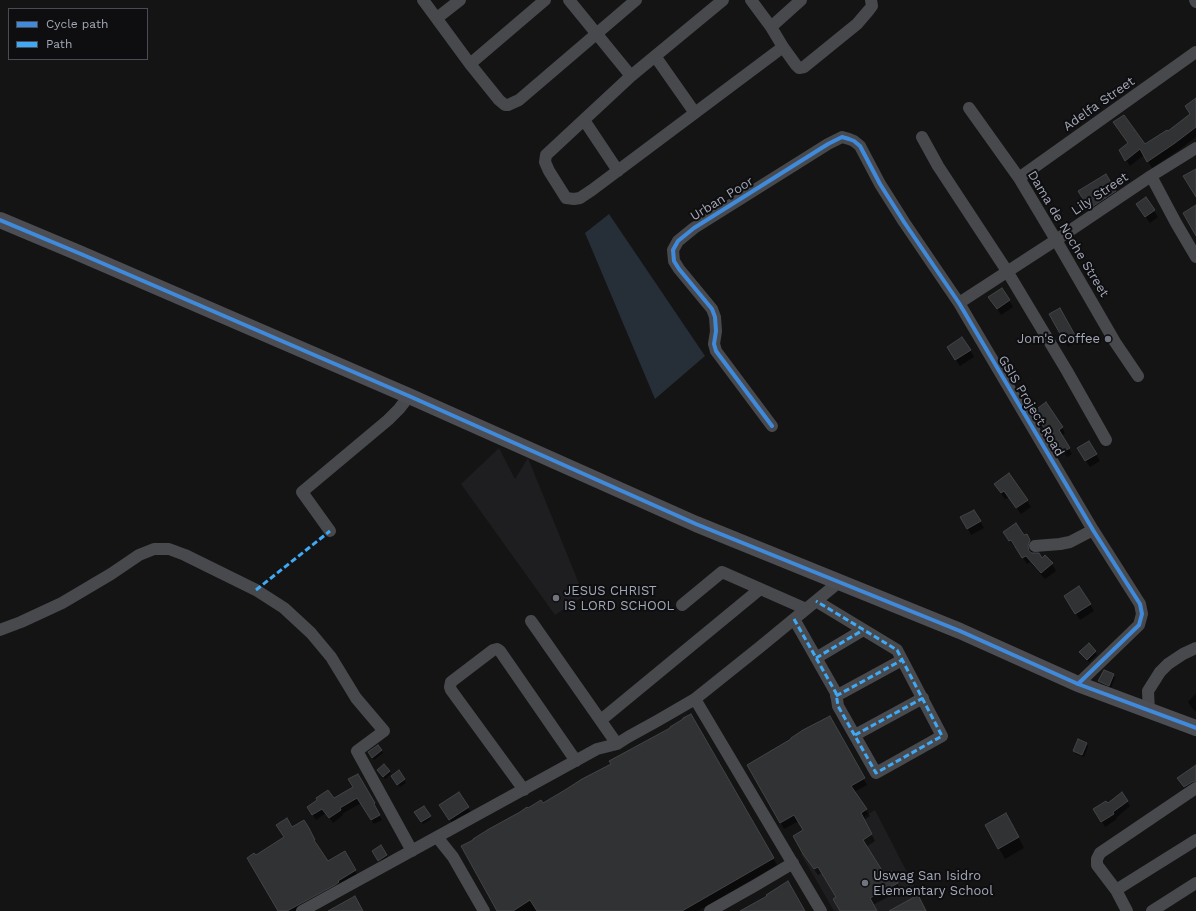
<!DOCTYPE html>
<html>
<head>
<meta charset="utf-8">
<style>
	body { margin:0 }
	#map { position:relative; width:1196px; height:911px; overflow:hidden; background:#141414; font-family:"Work Sans",sans-serif }
	canvas { display:block }
	.legend { position:absolute; left:8px; top:8px; width:140px; height:52px; box-sizing:border-box; background:#0e0e10; border:1px solid #4a4c53; margin:0; padding:5px 7px; list-style:none; font-size:12px; color:#a3a8b7 }
	.legend li { display:flex; align-items:center; gap:8px; height:20px }
	.legend b { width:20px; border:1px solid #4a4c53 }
</style>
</head>
<body>
<div id="map">
<canvas width="1196" height="911"></canvas>
<ul class="legend">
<li><b style="height:5px;background:#408adc"></b>Cycle path</li>
<li><b style="height:5px;background:#3fa9f5"></b>Path</li>
</ul>
</div>
<script>
const ctx = document.querySelector('canvas').getContext('2d');
ctx.lineJoin = 'round';
function fill(path, color) { ctx.fillStyle = color; ctx.fill(path, 'evenodd'); }
const poly = rows => new Path2D(rows.map(r => 'M' + r).join(''));
function trace(path, color, width, dash) { ctx.strokeStyle = color; ctx.lineWidth = width; ctx.lineCap = dash ? 'butt' : 'round'; ctx.setLineDash(dash || []); ctx.stroke(path); }
function drawText(font, color, halo, rows, align = 'center') {
  ctx.font = font + ' "Work Sans",sans-serif'; ctx.lineWidth = 4; ctx.setLineDash([]); ctx.textBaseline = 'middle'; ctx.strokeStyle = halo; ctx.fillStyle = color; for (const [text, x, y, turn = 0] of rows) {
    ctx.save(); ctx.translate(x, y); ctx.rotate((+turn || 0) * Math.PI / 180); ctx.textAlign = isNaN(turn) ? turn : align; if (halo) ctx.strokeText(text, 0, 0); ctx.fillText(text, 0, 0); ctx.restore();
  }
}
fill(poly([
	[499,448,515,479,528,458,584,596,555,615,461,484],
	[875,810,927,911,834,911,801,854]
]), '#1e1e20');
fill(poly([
	[609,214,705,356,655,399,585,233]
]), '#262e37');
fill(poly([
	[1196,99,1196,137,1179,150,1152,168,1144,155,1130,166,1120,150,1129,144,1118,129,1145,145,1167,133,1191,114],
	[1115,191,1121,201,1095,219,1085,202],
	[1145,198,1158,217,1150,223,1141,211],
	[1009,300,1013,307,1001,315,994,304],
	[1050,314,1064,316,1078,342,1068,347],
	[970,350,974,357,960,366,952,354],
	[1043,425,1062,427,1065,433,1062,436,1072,454,1067,457],
	[1096,454,1100,461,1090,467,1082,455],
	[1009,475,1031,507,1021,514,1009,497,1005,499,999,491],
	[974,511,984,528,971,535,962,518],
	[1005,532,1024,537,1026,535,1034,548,1031,554,1052,564,1056,571,1045,579,1030,562,1027,564,1015,546,1014,547],
	[1069,603,1090,604,1094,611,1080,620],
	[1089,644,1097,655,1089,662,1082,655],
	[1113,675,1115,678,1111,688,1101,684,1100,681],
	[1196,693,1196,712,1192,708,1188,702],
	[691,715,777,865,698,911,498,911,527,809,542,804,613,764],
	[830,717,867,785,854,792,870,816,864,820,875,841,866,847,884,876,891,872,901,890,873,905,876,911,841,911,837,898,822,873,818,875,808,861,805,831,799,821,784,829,748,765],
	[1079,740,1087,744,1088,747,1084,757,1076,754,1074,751],
	[381,750,383,753,374,760,371,755],
	[1196,766,1196,788,1188,793,1182,785],
	[378,770,389,771,391,774,385,779],
	[398,771,406,783,400,787,394,779],
	[357,775,377,809,376,810,382,820,374,824,361,803,342,814,343,815,333,823,326,813,316,820,308,807,334,799,354,787],
	[459,794,472,814,454,826,445,812],
	[1127,801,1130,806,1116,818,1117,819,1105,827,1095,809,1107,804],
	[424,807,431,819,423,824,416,812],
	[1006,814,1024,848,1005,859,986,825],
	[292,828,311,833,328,863,344,853,357,874,296,911,280,911,255,857,285,838],
	[381,846,388,858,380,863,373,851]
]), '#0007');
const building = poly([
	[1196,98,1196,127,1175,143,1147,162,1140,149,1125,161,1119,150,1128,143,1113,122,1124,115,1145,144,1167,130,1168,131,1190,114,1185,106,1196,98],
	[1196,169,1196,197,1183,176,1196,169],
	[1106,174,1116,191,1089,209,1078,191,1106,174],
	[1146,197,1155,210,1145,217,1136,204,1146,197],
	[1196,205,1196,236,1183,213,1196,205],
	[1002,288,1010,300,997,309,988,297,1002,288],
	[1060,308,1075,335,1064,341,1049,314,1060,308],
	[962,337,971,350,955,360,947,347,962,337],
	[1046,402,1063,427,1059,430,1070,448,1063,452,1042,425,1043,424,1034,411,1046,402],
	[1089,441,1097,454,1085,461,1077,448,1089,441],
	[1009,473,1028,500,1016,508,1004,491,1001,493,994,484,1009,473],
	[974,510,981,521,967,529,960,517,974,510],
	[1016,523,1024,535,1027,534,1030,540,1028,546,1029,551,1032,553,1039,553,1042,558,1045,555,1053,563,1041,573,1026,556,1022,558,1011,540,1009,541,1003,532,1016,523],
	[1079,586,1091,604,1075,614,1064,596,1079,586],
	[1089,643,1096,651,1087,660,1079,652,1089,643],
	[1104,670,1114,674,1109,686,1098,681,1104,670],
	[691,714,774,858,682,911,537,911,530,900,513,911,497,911,461,846,473,840,473,839,489,829,520,812,527,807,528,808,541,800,543,803,565,790,582,779,611,764,609,761,670,728,670,727,683,719,683,718,691,714],
	[830,716,865,778,851,786,867,809,861,813,872,834,863,840,885,875,892,871,898,883,870,898,877,911,840,911,833,899,836,897,818,867,814,869,803,854,793,836,803,830,794,815,780,823,747,765,791,739,791,738,803,730,830,716],
	[1078,739,1087,743,1082,755,1073,751,1078,739],
	[378,745,382,750,372,758,368,752,378,745],
	[384,764,390,771,383,777,377,770,384,764],
	[1196,765,1196,781,1192,782,1184,787,1177,778,1196,765],
	[399,770,405,779,397,785,391,776,399,770],
	[358,774,375,803,374,804,380,815,371,820,357,798,340,808,341,810,329,818,322,809,312,815,307,807,317,800,316,798,328,790,334,798,353,787,348,779,358,774],
	[459,792,469,807,449,820,439,805,459,792],
	[1122,792,1128,801,1113,812,1114,814,1101,822,1093,809,1106,801,1108,803,1122,792],
	[424,806,431,816,421,822,414,812,424,806],
	[1006,813,1019,837,998,849,985,825,1006,813],
	[287,818,292,827,304,820,309,828,315,840,314,840,328,861,345,851,356,870,338,881,339,882,335,885,287,911,278,911,247,858,254,853,256,855,284,837,276,825,287,818],
	[381,845,387,855,378,861,372,851,381,845],
	[788,881,805,911,740,911,767,896,766,895,788,881],
	[918,895,926,911,889,911,918,895],
	[355,896,363,911,328,911,355,896]
]);
fill(building, '#313234');
trace(building, '#424448', 1);
trace(poly([
	[423,0,470,64,499,100,505,105,508,105,519,100,636,0],
	[569,0,631,76],
	[723,0,631,76,546,155,545,162,549,171,566,198,574,199,580,198,592,190,783,47],
	[751,0,771,27,783,47,796,65,799,68,804,67,857,24,869,10,872,6,871,0],
	[1195,0,1196,2],
	[437,18,460,0],
	[771,27,801,0],
	[655,56,695,113],
	[470,64,545,0],
	[969,108,1019,178,1056,240,1115,342,1138,376],
	[584,120,618,171],
	[922,137,938,166,1007,271,1067,371,1106,440],
	[1151,176,1176,223,1196,257],
	[1019,178,1196,52],
	[959,303,1056,240,1151,176,1196,148],
	[772,426,716,351,714,344,716,331,715,317,712,309,679,269,674,261,673,250,678,241,694,228,828,144,842,137,849,139,854,141,860,146,880,184,904,222,959,303,1093,530,1140,604,1142,614,1139,625,1078,684],
	[330,531,302,492,388,420,399,409,409,396],
	[1035,546,1060,544,1070,542,1093,530],
	[682,605,722,572,806,609],
	[794,619,836,693,838,706,876,773,942,736,897,650,816,601],
	[531,621,617,744],
	[0,630,21,622,62,603,111,574,139,555,154,549,169,549,185,555,256,590,284,608,311,633,331,657,356,698,384,731,357,751,412,851],
	[816,658,863,630],
	[836,696,902,660],
	[695,699,821,911],
	[1149,712,1148,691,1160,672,1168,664,1183,654,1196,648],
	[601,720,760,589],
	[855,735,923,698],
	[524,790,451,690,450,687,451,682,493,650,497,649,500,651,576,761],
	[437,837,453,857,484,911],
	[1116,890,1097,865,1097,859,1100,853,1196,788],
	[302,911,597,749,617,744,628,737,657,721,695,699,760,647,839,582],
	[710,911,756,885,793,863],
	[1127,911,1116,890,1196,840],
	[1152,911,1196,883]
]), '#48494d', 12);
trace(poly([
	[0,220,81,254,409,396,696,524,960,631,1078,684,1196,728]
]), '#4c4d52', 16);
trace(poly([
	[256,590,330,531],
	[794,619,836,693,838,706,876,773,942,736,897,650,816,601],
	[816,658,863,630],
	[836,696,902,660],
	[855,735,923,698]
]), '#3fa9f5', 3, [6, 3]);
trace(poly([
	[0,220,81,254,409,396,696,524,960,631,1078,684,1196,728],
	[772,426,716,351,714,344,716,331,715,317,712,309,679,269,674,261,673,250,678,241,694,228,828,144,842,137,849,139,854,141,860,146,880,184,904,222,959,303,1093,530,1140,604,1142,614,1139,625,1078,684]
]), '#408adc', 4);
for (const [x, y, r, color] of [
	[1108,339,4,"#71747e"],
	[556,598,4,"#71747e"],
	[865,883,4,"#71747e"]
]) { const dot = new Path2D(); dot.arc(x, y, r, 0, 2 * Math.PI); ctx.fillStyle = color; ctx.fill(dot); trace(dot, '#0e0e10', 1.5); }
drawText('13px', '#a3a8b7', '#0e0e10', [
	["Adelfa Street",1099,104,-35],
	["Lily Street",1100,194,-34],
	["Urban Poor",722,199,-32],
	["Dama de Noche Street",1068,234,59],
	["GSIS Project Road",1031,406,59]
]);
drawText('13px', '#a3a8b7', '#0e0e10', [
	["Jom's Coffee",1100,339,"right"],
	["JESUS CHRIST",564,591],
	["IS LORD SCHOOL",564,606],
	["Uswag San Isidro",873,876],
	["Elementary School",873,891]
], 'left');
</script>
</body>
</html>
